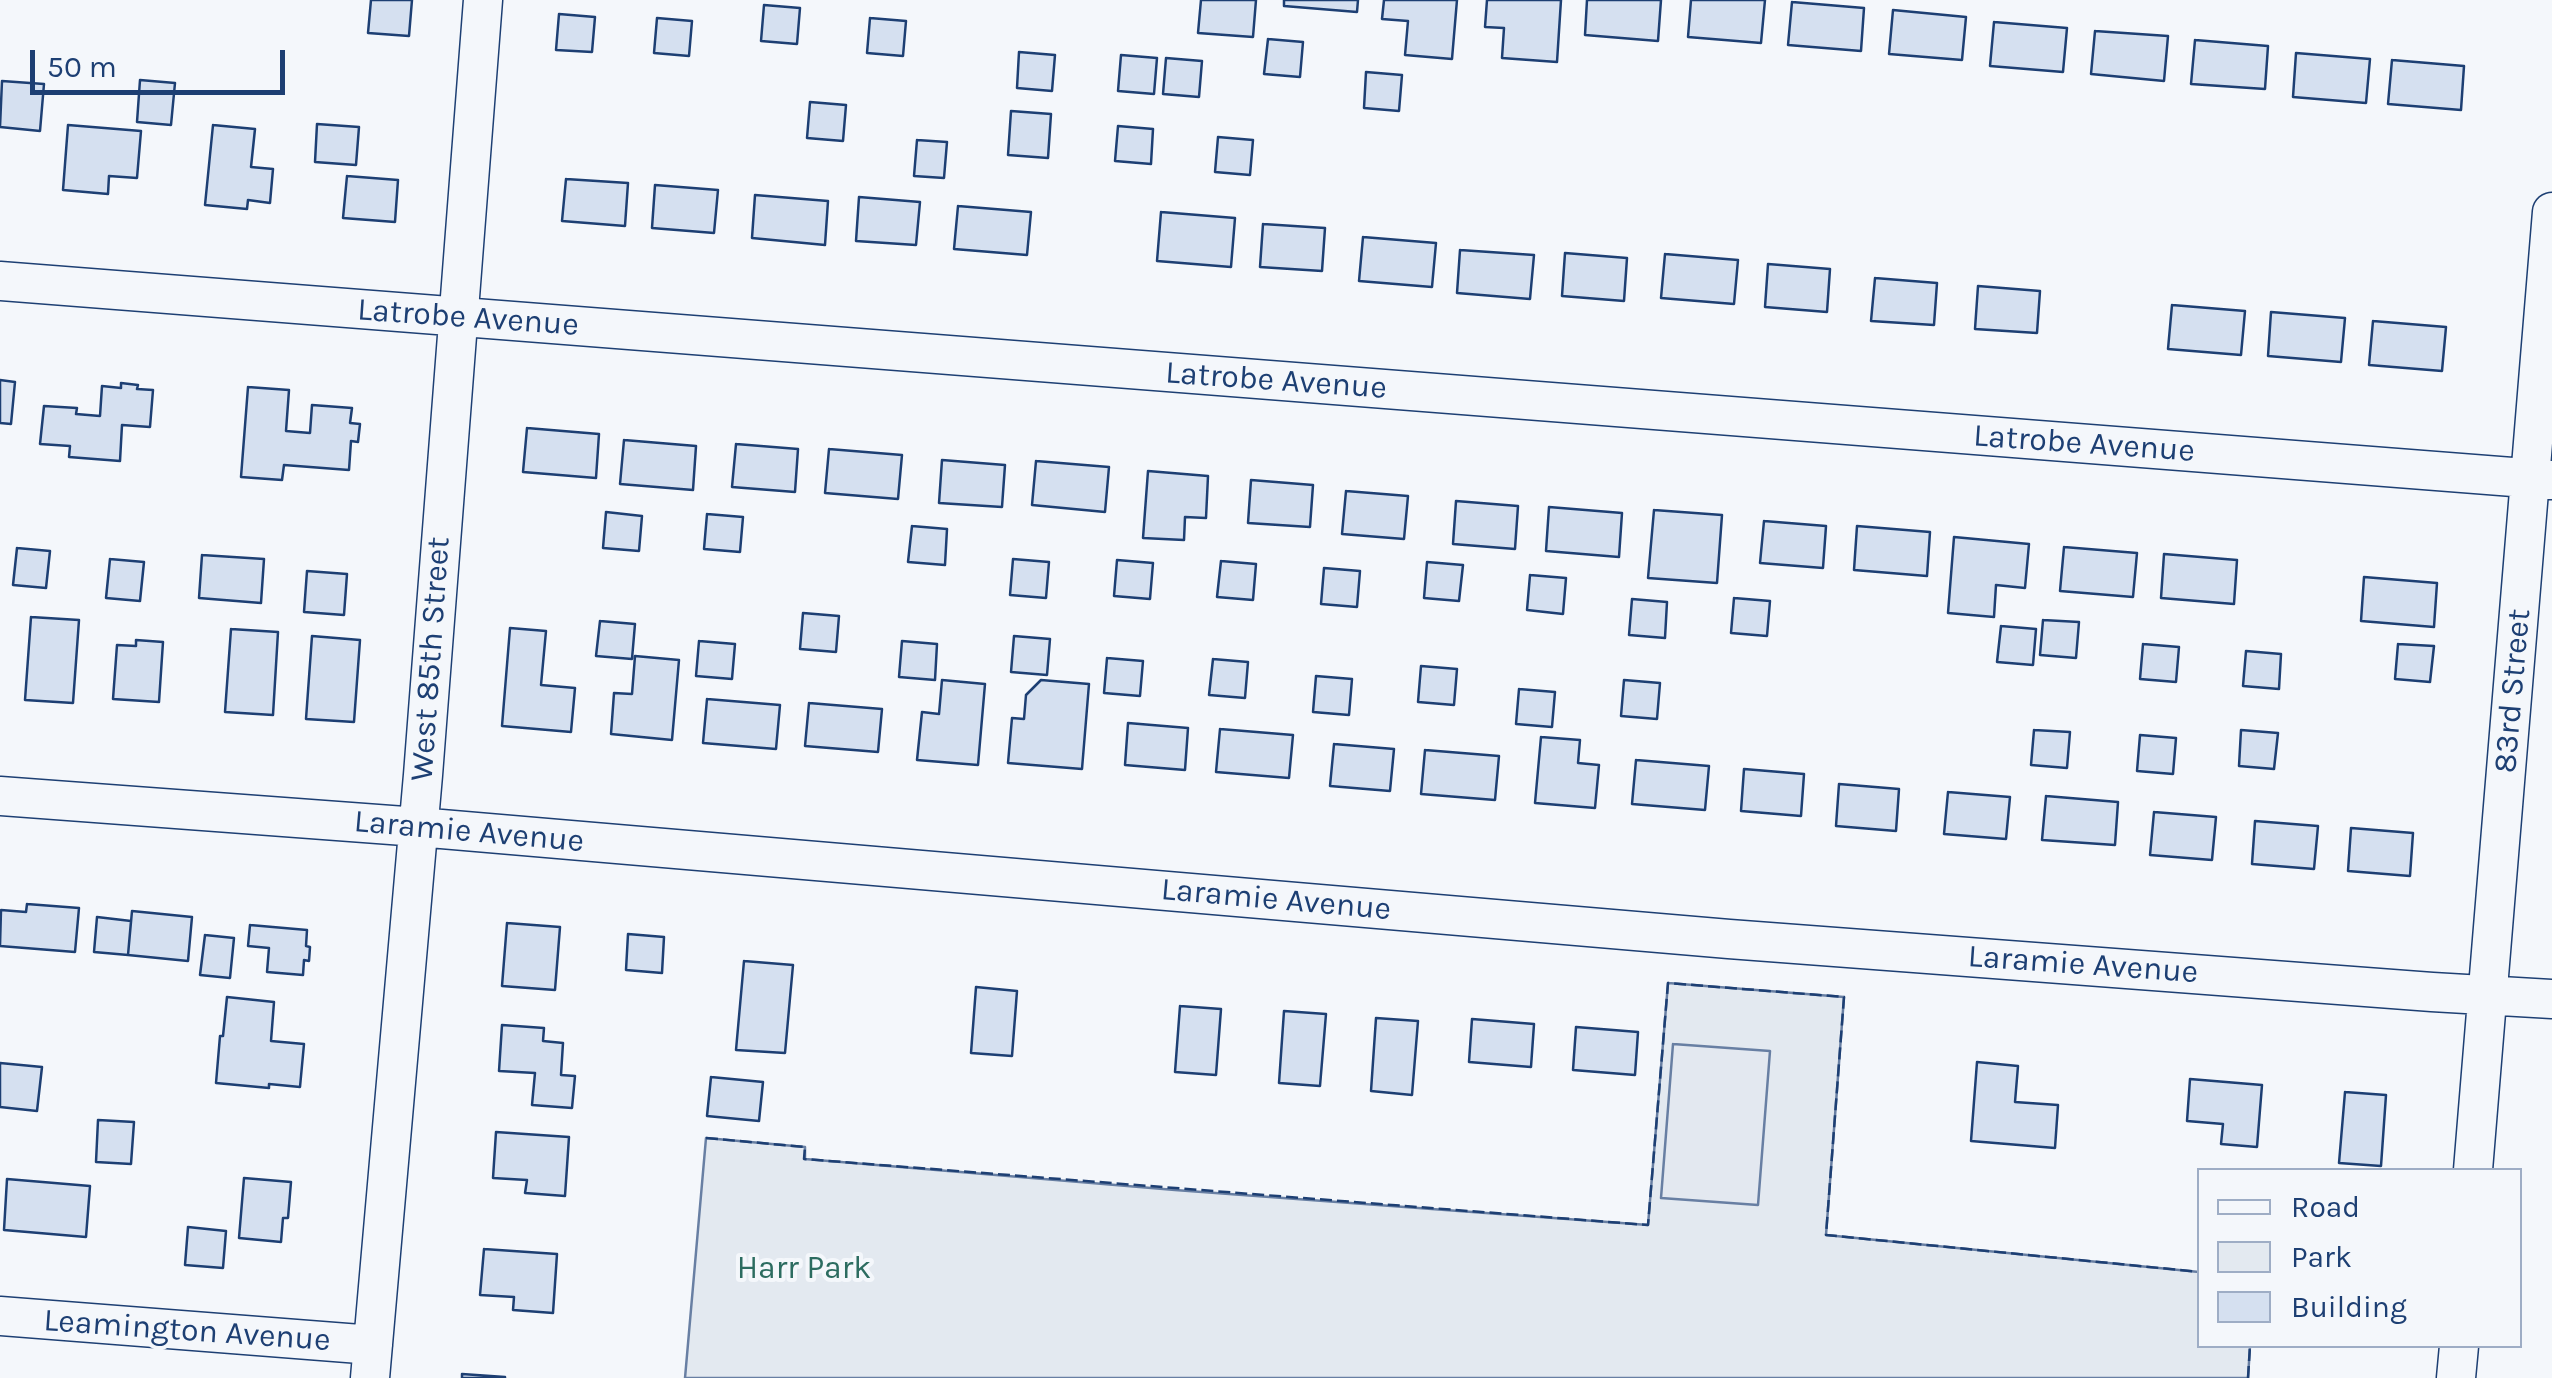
<!DOCTYPE html>
<html>
<head>
<meta charset="utf-8">
<style>
	body { margin:0 }
	#map { position:relative; width:2552px; height:1378px; overflow:hidden; background:#f4f7fb; font-family:Karla,sans-serif }
	canvas { display:block }
	.legend { position:absolute; left:2197px; top:1168px; width:325px; height:180px; box-sizing:border-box; background:#f4f7fb; border:2px solid #9eadc5; margin:0; padding:12px 18px; list-style:none; font-size:30px; color:#1d3f73 }
	.legend li { display:flex; align-items:center; gap:20px; height:50px }
	.legend b { width:50px; border:2px solid #9eadc5 }
	.scale { position:absolute; left:30px; top:50px; width:255px; height:45px; box-sizing:border-box; border:5px solid #1d3f73; border-top:0; padding-left:12px; font-size:30px; line-height:35px; white-space:nowrap; color:#1d3f73; -webkit-text-stroke:8px #f4f7fb; paint-order:stroke }
</style>
</head>
<body>
<div id="map">
<canvas width="2552" height="1378"></canvas>
<ul class="legend">
<li><b style="height:12px;background:#f4f7fb"></b>Road</li>
<li><b style="height:28px;background:#e3e9f0"></b>Park</li>
<li><b style="height:28px;background:#d5e0f0"></b>Building</li>
</ul>
<div class="scale">50 m</div>
</div>
<script>
const ctx = document.querySelector('canvas').getContext('2d');
ctx.lineJoin = 'round';
function fill(path, color) { ctx.fillStyle = color; ctx.fill(path, 'evenodd'); }
const poly = rows => new Path2D(rows.map(r => 'M' + r).join(''));
function trace(path, color, width, dash) { ctx.strokeStyle = color; ctx.lineWidth = width; ctx.lineCap = dash ? 'butt' : 'round'; ctx.setLineDash(dash || []); ctx.stroke(path); }
function drawText(font, color, halo, rows, align = 'center') {
  ctx.font = font + ' Karla,sans-serif'; ctx.lineWidth = 8; ctx.setLineDash([]); ctx.textBaseline = 'middle'; ctx.strokeStyle = halo; ctx.fillStyle = color; for (const [text, x, y, turn = 0] of rows) {
    ctx.save(); ctx.translate(x, y); ctx.rotate((+turn || 0) * Math.PI / 180); ctx.textAlign = isNaN(turn) ? turn : align; if (halo) ctx.strokeText(text, 0, 0); ctx.fillText(text, 0, 0); ctx.restore();
  }
}
const green = poly([
	[1668,983,1844,997,1826,1235,2199,1272,2200,1346,2250,1346,2248,1378,685,1378,706,1138,805,1147,805,1159,1175,1190,1648,1225,1668,983]
]);
fill(green, '#e3e9f0');
trace(green, '#687fa3', 2.5);
const parking = poly([
	[1673,1044,1770,1051,1758,1205,1661,1198,1673,1044]
]);
fill(parking, '#e3e8f0');
trace(parking, '#687fa3', 2.5);
const building = poly([
	[371,0,412,0,409,36,368,33,371,0],
	[1201,0,1256,0,1253,37,1198,33,1201,0],
	[1284,0,1358,0,1357,12,1284,6,1284,0],
	[1384,0,1457,0,1452,59,1405,55,1408,21,1382,19,1384,0],
	[1487,0,1561,0,1557,62,1502,58,1504,28,1485,27,1487,0],
	[1587,0,1661,0,1658,41,1585,35,1587,0],
	[1691,0,1765,0,1761,43,1688,37,1691,0],
	[1792,2,1864,8,1861,51,1788,45,1792,2],
	[764,5,800,8,797,44,761,41,764,5],
	[1893,10,1966,17,1962,60,1889,54,1893,10],
	[559,14,595,17,592,52,556,50,559,14],
	[657,18,692,21,689,56,654,53,657,18],
	[870,18,906,21,903,56,867,53,870,18],
	[1994,22,2067,28,2063,72,1990,66,1994,22],
	[2095,31,2168,36,2164,81,2091,74,2095,31],
	[1268,39,1303,42,1300,77,1264,74,1268,39],
	[2195,40,2268,46,2265,89,2191,84,2195,40],
	[1019,52,1055,55,1052,91,1017,88,1019,52],
	[2296,53,2370,59,2366,103,2293,97,2296,53],
	[1121,55,1157,58,1154,94,1118,91,1121,55],
	[1166,58,1202,61,1199,97,1163,94,1166,58],
	[2392,60,2464,66,2461,110,2388,104,2392,60],
	[1366,72,1402,75,1399,111,1364,108,1366,72],
	[140,80,175,83,171,125,137,122,140,80],
	[2,81,44,84,40,131,0,127,2,81],
	[810,102,846,105,843,141,807,138,810,102],
	[1011,111,1051,114,1048,158,1008,155,1011,111],
	[317,124,359,127,356,165,315,162,317,124],
	[68,125,141,131,137,178,109,176,108,194,63,190,68,125],
	[213,125,255,129,251,167,273,169,270,203,248,200,247,209,205,205,213,125],
	[1118,126,1153,129,1151,164,1115,161,1118,126],
	[1218,137,1253,140,1250,175,1215,172,1218,137],
	[917,140,947,142,944,178,914,176,917,140],
	[347,176,398,180,395,222,343,218,347,176],
	[566,179,628,183,625,226,562,221,566,179],
	[655,185,718,190,714,233,652,228,655,185],
	[755,195,828,201,825,245,752,238,755,195],
	[859,197,920,202,916,245,856,241,859,197],
	[958,206,1031,212,1027,255,954,249,958,206],
	[1161,212,1235,218,1231,267,1157,261,1161,212],
	[1263,224,1325,228,1322,271,1260,267,1263,224],
	[1363,237,1436,243,1432,287,1359,281,1363,237],
	[1460,250,1534,255,1530,299,1457,293,1460,250],
	[1565,253,1627,258,1624,301,1562,296,1565,253],
	[1665,254,1738,260,1734,304,1661,298,1665,254],
	[1768,264,1830,269,1827,312,1765,307,1768,264],
	[1875,278,1937,283,1934,325,1871,321,1875,278],
	[1978,286,2040,291,2037,333,1975,329,1978,286],
	[2172,305,2245,311,2241,355,2168,349,2172,305],
	[2271,312,2345,318,2341,362,2268,356,2271,312],
	[2373,321,2446,327,2442,371,2369,365,2373,321],
	[0,380,15,382,11,424,0,423,0,380],
	[121,383,138,385,137,389,153,390,150,427,122,425,120,461,69,457,70,446,40,444,44,406,77,408,76,414,100,416,102,386,121,388,121,383],
	[248,387,289,390,286,431,310,433,312,405,352,408,350,423,360,424,358,442,351,441,349,470,284,465,282,480,241,477,248,387],
	[527,428,599,434,596,478,523,472,527,428],
	[624,440,696,446,693,490,620,484,624,440],
	[736,444,798,449,795,492,732,487,736,444],
	[829,449,902,455,898,499,825,493,829,449],
	[942,460,1005,465,1002,507,939,503,942,460],
	[1036,461,1109,467,1105,512,1032,505,1036,461],
	[1148,471,1208,476,1206,518,1185,517,1184,540,1143,538,1148,471],
	[1251,480,1313,485,1310,527,1248,523,1251,480],
	[1346,491,1408,496,1404,539,1342,534,1346,491],
	[1456,501,1518,506,1515,549,1453,544,1456,501],
	[1549,507,1622,513,1619,557,1546,551,1549,507],
	[1654,510,1722,515,1717,583,1648,578,1654,510],
	[606,512,642,516,639,551,603,548,606,512],
	[707,514,743,517,740,552,704,549,707,514],
	[1764,521,1826,526,1823,568,1760,563,1764,521],
	[912,526,947,529,945,565,908,562,912,526],
	[1857,526,1930,532,1927,576,1854,570,1857,526],
	[1954,537,2029,544,2025,588,1996,585,1994,617,1948,613,1954,537],
	[2064,547,2137,553,2133,597,2060,591,2064,547],
	[17,548,50,551,46,588,13,585,17,548],
	[2164,554,2237,560,2234,604,2161,598,2164,554],
	[202,555,264,559,261,603,199,598,202,555],
	[110,559,144,562,140,601,106,598,110,559],
	[1013,559,1049,562,1046,598,1010,595,1013,559],
	[1117,560,1153,563,1150,599,1114,596,1117,560],
	[1221,561,1256,564,1253,600,1217,597,1221,561],
	[1427,562,1463,565,1459,601,1424,598,1427,562],
	[1324,568,1360,571,1357,607,1321,604,1324,568],
	[307,571,347,574,344,615,304,612,307,571],
	[1530,575,1566,578,1563,614,1527,610,1530,575],
	[2364,577,2437,583,2434,627,2361,621,2364,577],
	[1734,598,1770,601,1767,636,1731,633,1734,598],
	[1632,599,1667,602,1665,638,1629,635,1632,599],
	[803,613,839,616,836,652,800,649,803,613],
	[31,617,79,620,73,703,25,700,31,617],
	[2043,620,2079,622,2076,658,2040,655,2043,620],
	[600,621,635,624,632,659,596,656,600,621],
	[2001,626,2036,629,2033,665,1997,662,2001,626],
	[510,628,546,631,541,685,575,688,571,732,502,726,510,628],
	[231,629,278,632,273,715,225,712,231,629],
	[312,636,360,640,354,722,306,719,312,636],
	[1014,636,1050,639,1047,675,1011,672,1014,636],
	[136,640,163,642,159,702,113,699,117,645,136,646,136,640],
	[699,641,735,644,732,679,696,676,699,641],
	[902,641,937,644,935,680,899,677,902,641],
	[2143,644,2179,647,2176,682,2140,679,2143,644],
	[2398,644,2434,646,2430,682,2395,679,2398,644],
	[2246,651,2281,654,2279,689,2243,686,2246,651],
	[635,656,679,660,672,740,611,734,614,693,632,694,635,656],
	[1107,658,1143,661,1140,696,1104,693,1107,658],
	[1213,659,1248,662,1245,698,1209,695,1213,659],
	[1421,666,1457,669,1454,705,1418,702,1421,666],
	[1316,676,1352,679,1349,715,1313,712,1316,676],
	[942,680,985,684,978,765,917,760,922,712,939,714,942,680],
	[1041,680,1089,684,1082,769,1008,763,1012,718,1024,719,1026,695,1041,680],
	[1624,680,1660,683,1657,719,1621,716,1624,680],
	[1519,689,1555,692,1552,727,1516,724,1519,689],
	[707,699,780,705,776,749,703,743,707,699],
	[809,703,882,709,878,752,805,746,809,703],
	[1128,723,1188,728,1185,770,1125,765,1128,723],
	[1220,729,1293,735,1289,778,1216,772,1220,729],
	[2034,730,2070,732,2067,768,2031,765,2034,730],
	[2241,730,2278,733,2274,769,2239,766,2241,730],
	[2140,735,2176,738,2173,774,2137,771,2140,735],
	[1541,737,1580,740,1578,763,1599,765,1595,808,1535,803,1541,737],
	[1334,744,1394,749,1390,791,1330,786,1334,744],
	[1425,750,1499,756,1495,800,1421,794,1425,750],
	[1636,760,1709,766,1705,810,1632,804,1636,760],
	[1744,769,1804,774,1801,816,1741,811,1744,769],
	[1839,784,1899,789,1896,831,1836,826,1839,784],
	[1948,792,2010,797,2006,839,1944,834,1948,792],
	[2046,796,2118,802,2115,845,2042,840,2046,796],
	[2154,812,2216,817,2212,860,2150,855,2154,812],
	[2255,821,2318,826,2314,869,2252,864,2255,821],
	[2351,828,2413,833,2410,876,2348,871,2351,828],
	[27,904,79,908,75,952,0,946,1,910,26,912,27,904],
	[132,911,192,917,188,961,128,955,132,911],
	[97,917,131,921,128,955,94,952,97,917],
	[507,923,560,927,555,990,502,986,507,923],
	[250,925,307,930,306,946,310,947,309,961,304,960,303,975,267,972,269,948,248,946,250,925],
	[628,934,664,937,662,973,626,970,628,934],
	[205,935,234,938,230,978,200,975,205,935],
	[744,961,793,965,785,1053,736,1050,744,961],
	[976,987,1017,991,1012,1056,971,1053,976,987],
	[227,997,274,1002,271,1041,304,1044,300,1087,269,1084,269,1088,216,1083,220,1036,223,1036,227,997],
	[1180,1006,1221,1009,1216,1075,1175,1072,1180,1006],
	[1284,1011,1326,1014,1320,1086,1279,1083,1284,1011],
	[1376,1018,1418,1021,1412,1095,1371,1091,1376,1018],
	[1472,1019,1534,1024,1531,1067,1469,1062,1472,1019],
	[502,1025,544,1028,543,1041,563,1043,561,1075,575,1076,572,1108,532,1105,535,1073,499,1071,502,1025],
	[1576,1027,1638,1032,1635,1075,1573,1070,1576,1027],
	[1977,1062,2018,1066,2015,1102,2058,1105,2055,1148,1971,1141,1977,1062],
	[0,1063,42,1067,37,1111,0,1107,0,1063],
	[711,1077,763,1082,759,1121,707,1116,711,1077],
	[2190,1079,2262,1085,2257,1147,2221,1144,2223,1124,2187,1121,2190,1079],
	[2345,1092,2386,1095,2381,1166,2339,1163,2345,1092],
	[98,1120,134,1122,131,1164,96,1162,98,1120],
	[496,1132,569,1137,565,1196,525,1193,527,1180,493,1178,496,1132],
	[244,1178,291,1182,288,1218,283,1218,281,1242,239,1238,244,1178],
	[7,1179,90,1186,86,1237,4,1230,7,1179],
	[188,1227,226,1231,223,1268,185,1265,188,1227],
	[484,1249,557,1254,553,1313,513,1310,514,1297,480,1295,484,1249],
	[462,1374,505,1377,505,1378,462,1378,462,1374]
]);
fill(building, '#d5e0f0');
trace(building, '#1d3f73', 2.5);
const minor = poly([
	[0,281,2552,480],
	[0,796,418,827,1729,939,2432,992,2552,999],
	[2473,1170,2552,212],
	[0,1316,373,1345],
	[370,1378,423,775,483,0],
	[2456,1378,2459,1346]
]);
trace(minor, '#1d3f73', 41);
trace(minor, '#f4f7fb', 38);
trace(poly([
	[706,1138,805,1147,804,1159,1648,1225,1668,983,1844,997,1826,1235,2200,1272],
	[2248,1378,2250,1346]
]), '#1d3f73', 2.5, [12, 5]);
drawText('32px', '#1d3f73', '#f4f7fb', [
	["Latrobe Avenue",468,318,4],
	["Latrobe Avenue",1276,381,4],
	["Latrobe Avenue",2084,444,4],
	["West 85th Street",431,659,-86],
	["83rd Street",2513,691,-85],
	["Laramie Avenue",469,832,5],
	["Laramie Avenue",1276,900,5],
	["Laramie Avenue",2083,965,4],
	["Leamington Avenue",187,1331,4]
]);
drawText('32px', '#2c6c60', '#f4f7fb', [
	["Harr Park",804,1269]
]);
</script>
</body>
</html>
